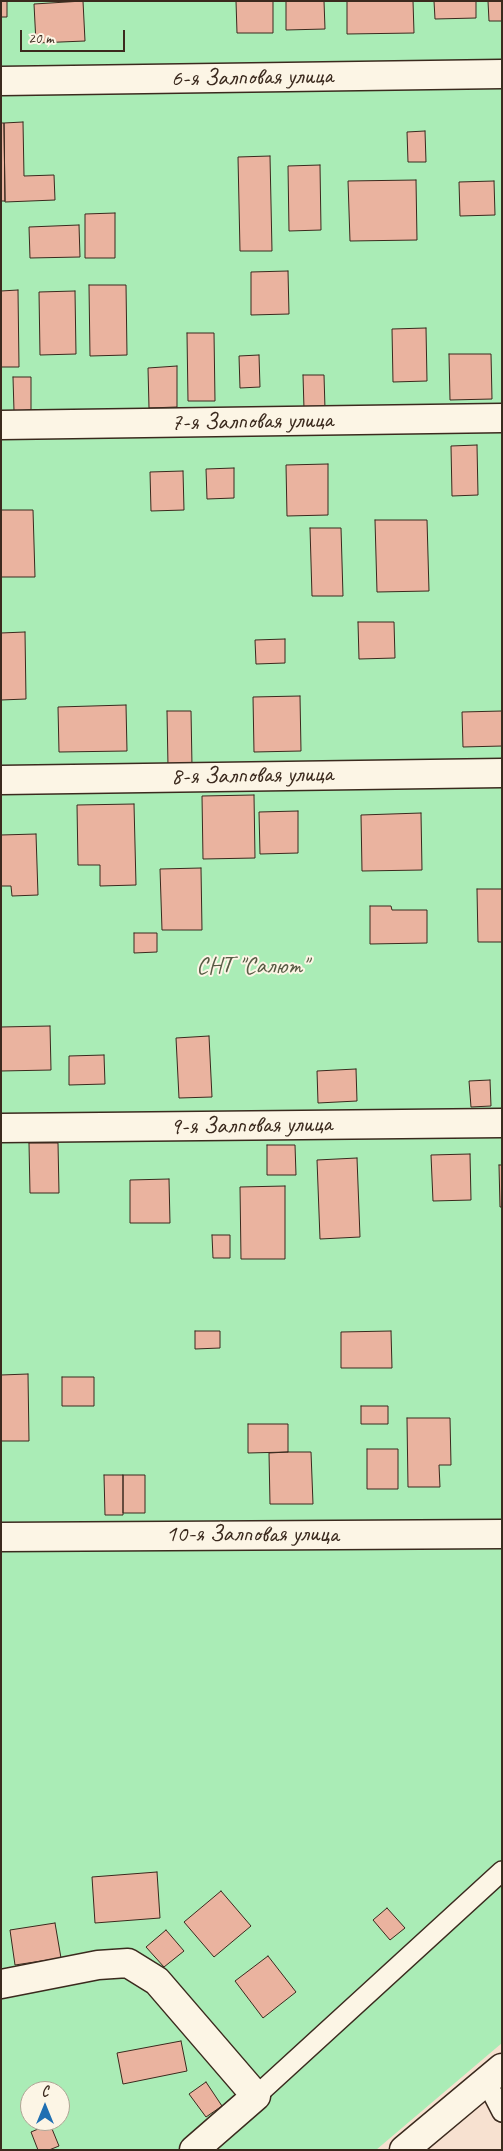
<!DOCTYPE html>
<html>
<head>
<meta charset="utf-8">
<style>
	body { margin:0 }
	#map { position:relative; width:503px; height:2151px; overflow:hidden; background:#f7e1d0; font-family:Caveat,sans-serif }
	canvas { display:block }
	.frame { position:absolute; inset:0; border:2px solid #3b2a1e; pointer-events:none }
	.north { position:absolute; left:20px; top:2081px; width:50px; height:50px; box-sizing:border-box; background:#fcf5e5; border:1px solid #afa495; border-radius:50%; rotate:0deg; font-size:14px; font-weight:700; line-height:20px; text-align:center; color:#3b2a1e }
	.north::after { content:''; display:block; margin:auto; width:18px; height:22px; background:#1f6fb2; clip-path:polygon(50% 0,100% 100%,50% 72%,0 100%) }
	.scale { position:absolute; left:20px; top:30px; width:105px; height:22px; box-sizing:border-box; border:2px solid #3b2a1e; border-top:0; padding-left:6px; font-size:15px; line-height:18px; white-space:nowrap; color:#3b2a1e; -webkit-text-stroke:4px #fcf5e5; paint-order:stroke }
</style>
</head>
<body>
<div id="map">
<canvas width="503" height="2151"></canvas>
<div class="frame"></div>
<div class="north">С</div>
<div class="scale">20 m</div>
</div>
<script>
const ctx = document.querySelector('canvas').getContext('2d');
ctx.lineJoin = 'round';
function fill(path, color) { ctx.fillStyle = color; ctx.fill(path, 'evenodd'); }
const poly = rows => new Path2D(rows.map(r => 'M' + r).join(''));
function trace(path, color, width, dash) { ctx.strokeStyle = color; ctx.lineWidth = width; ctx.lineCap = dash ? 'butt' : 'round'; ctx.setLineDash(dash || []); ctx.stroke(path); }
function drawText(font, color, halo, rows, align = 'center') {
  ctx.font = font + ' Caveat,sans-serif'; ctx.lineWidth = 4; ctx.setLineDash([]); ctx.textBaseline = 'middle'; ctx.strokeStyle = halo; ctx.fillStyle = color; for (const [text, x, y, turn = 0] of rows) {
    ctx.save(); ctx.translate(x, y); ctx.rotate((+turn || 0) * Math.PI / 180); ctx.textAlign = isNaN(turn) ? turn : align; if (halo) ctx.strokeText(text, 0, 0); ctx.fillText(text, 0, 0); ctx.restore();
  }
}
fill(poly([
	[1,1,502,1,502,2043,376,2150,1,2150],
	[30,2091,60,2091,60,2121,30,2121]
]), '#aaecb6');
const building = poly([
	[1,1,7,1,7,17,1,17,1,1],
	[83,1,85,41,36,43,34,4,83,1],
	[236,1,273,1,273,33,237,33,236,1],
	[286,1,324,1,325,29,286,30,286,1],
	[347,1,413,1,414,33,347,34,347,1],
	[434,1,476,1,476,18,435,19,434,1],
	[488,1,502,1,502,21,489,21,488,1],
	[23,122,24,176,54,175,55,200,5,202,4,123,23,122],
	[1,123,4,123,5,201,1,201,1,123],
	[425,131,426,162,408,162,407,132,425,131],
	[270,156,272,251,240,251,238,157,270,156],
	[320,165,321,230,289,231,288,166,320,165],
	[416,180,417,240,350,241,348,181,416,180],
	[494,181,495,215,460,216,459,182,494,181],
	[115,213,115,258,85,258,85,214,115,213],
	[79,225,80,257,30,258,29,227,79,225],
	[288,271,289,314,251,315,251,272,288,271],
	[89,285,126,285,127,355,90,356,89,285],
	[18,290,19,367,1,367,1,291,18,290],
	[75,291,76,354,40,355,39,292,75,291],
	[426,328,427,381,393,382,392,329,426,328],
	[187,333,214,333,215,401,188,401,187,333],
	[449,354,491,354,492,399,450,400,449,354],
	[259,355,260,387,240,388,239,356,259,355],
	[177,366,177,407,149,408,148,368,177,366],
	[303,375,324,375,325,409,304,409,303,375],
	[13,377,31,377,31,410,14,411,13,377],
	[477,445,478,495,452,496,451,446,477,445],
	[328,464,328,515,287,516,286,465,328,464],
	[234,468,234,498,207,499,206,469,234,468],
	[183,471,184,510,151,511,150,472,183,471],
	[1,510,33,510,35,577,1,577,1,510],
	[375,520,427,520,429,591,377,592,375,520],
	[310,528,341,528,343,596,312,596,310,528],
	[358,622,394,622,395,658,359,659,358,622],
	[25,632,26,699,1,700,1,633,25,632],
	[285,639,285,663,256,664,255,640,285,639],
	[300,696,301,751,254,752,253,697,300,696],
	[126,705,127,751,59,752,58,707,126,705],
	[167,711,191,711,192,766,168,766,167,711],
	[502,711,502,746,463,747,462,712,502,711],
	[254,795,255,858,203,859,202,796,254,795],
	[134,804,136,885,100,886,100,865,78,865,77,805,134,804],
	[298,811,298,853,260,854,259,812,298,811],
	[421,813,422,870,362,871,361,815,421,813],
	[36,834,38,895,12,896,11,886,1,886,1,835,36,834],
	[201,868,202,930,162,930,160,869,201,868],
	[477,889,502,889,502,942,478,942,477,889],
	[370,906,391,906,392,910,427,910,427,943,370,944,370,906],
	[134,933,157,933,157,952,134,953,134,933],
	[50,1026,51,1070,1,1071,1,1027,50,1026],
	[209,1036,212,1097,179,1098,176,1038,209,1036],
	[104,1055,105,1084,69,1085,69,1056,104,1055],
	[356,1069,357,1101,318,1103,317,1071,356,1069],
	[490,1080,491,1106,471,1107,469,1081,490,1080],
	[29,1143,58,1143,59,1193,30,1193,29,1143],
	[267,1145,295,1145,296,1175,267,1175,267,1145],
	[470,1154,471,1200,433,1201,431,1155,470,1154],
	[357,1158,360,1237,320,1239,317,1160,357,1158],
	[499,1165,502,1165,502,1207,500,1207,499,1165],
	[169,1179,170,1223,130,1223,130,1180,169,1179],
	[285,1186,285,1259,241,1259,240,1187,285,1186],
	[212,1235,230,1235,230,1258,213,1258,212,1235],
	[195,1331,220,1331,220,1348,195,1349,195,1331],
	[391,1331,392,1368,341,1368,341,1332,391,1331],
	[28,1374,29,1441,1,1441,1,1375,28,1374],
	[62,1377,94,1377,94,1406,62,1406,62,1377],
	[361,1406,388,1406,388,1424,361,1424,361,1406],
	[407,1418,450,1418,451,1465,439,1465,440,1487,408,1487,407,1418],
	[248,1424,288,1424,288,1452,248,1453,248,1424],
	[367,1449,398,1449,398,1489,367,1489,367,1449],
	[288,1452,311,1452,313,1504,270,1504,269,1453,288,1452],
	[104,1475,123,1475,123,1515,105,1515,104,1475],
	[123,1475,145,1475,145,1513,123,1513,123,1475],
	[157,1872,160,1918,95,1923,92,1877,157,1872],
	[221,1891,251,1926,214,1957,184,1922,221,1891],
	[387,1908,405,1928,390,1940,373,1920,387,1908],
	[55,1923,61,1958,15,1965,10,1930,55,1923],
	[166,1930,184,1951,164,1967,146,1947,166,1930],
	[268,1956,296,1992,263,2018,235,1981,268,1956],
	[181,2041,187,2071,123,2084,117,2053,181,2041],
	[206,2082,222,2106,206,2117,189,2094,206,2082],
	[50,2124,59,2146,49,2150,38,2150,31,2132,50,2124]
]);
fill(building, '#eab39f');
trace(building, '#3b2a1e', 1);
const service = poly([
	[486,2081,502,2112],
	[256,2096,502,1871]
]);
const minor = poly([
	[1,81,502,74],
	[1,425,502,418],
	[1,780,502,773],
	[1,1128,502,1123],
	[1,1537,502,1534],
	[1,1984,98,1965,128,1963,157,1981,256,2096,194,2150]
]);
const tertiary = poly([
	[404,2150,502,2068]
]);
trace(service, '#3b2a1e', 22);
trace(minor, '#3b2a1e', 31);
trace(tertiary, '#3b2a1e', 31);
trace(service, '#fcf5e5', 19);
trace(minor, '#fcf5e5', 28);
trace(tertiary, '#fcf5e5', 28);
drawText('24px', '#3b2a1e', '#fcf5e5', [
	["6-я Залповая улица",252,78,-1],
	["7-я Залповая улица",252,422,-1],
	["8-я Залповая улица",252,776,-1],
	["9-я Залповая улица",251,1126,-1],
	["10-я Залповая улица",252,1535]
]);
drawText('24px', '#575a44', '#fcf5e5', [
	["СНТ \"Салют\"",252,967]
]);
</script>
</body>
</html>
